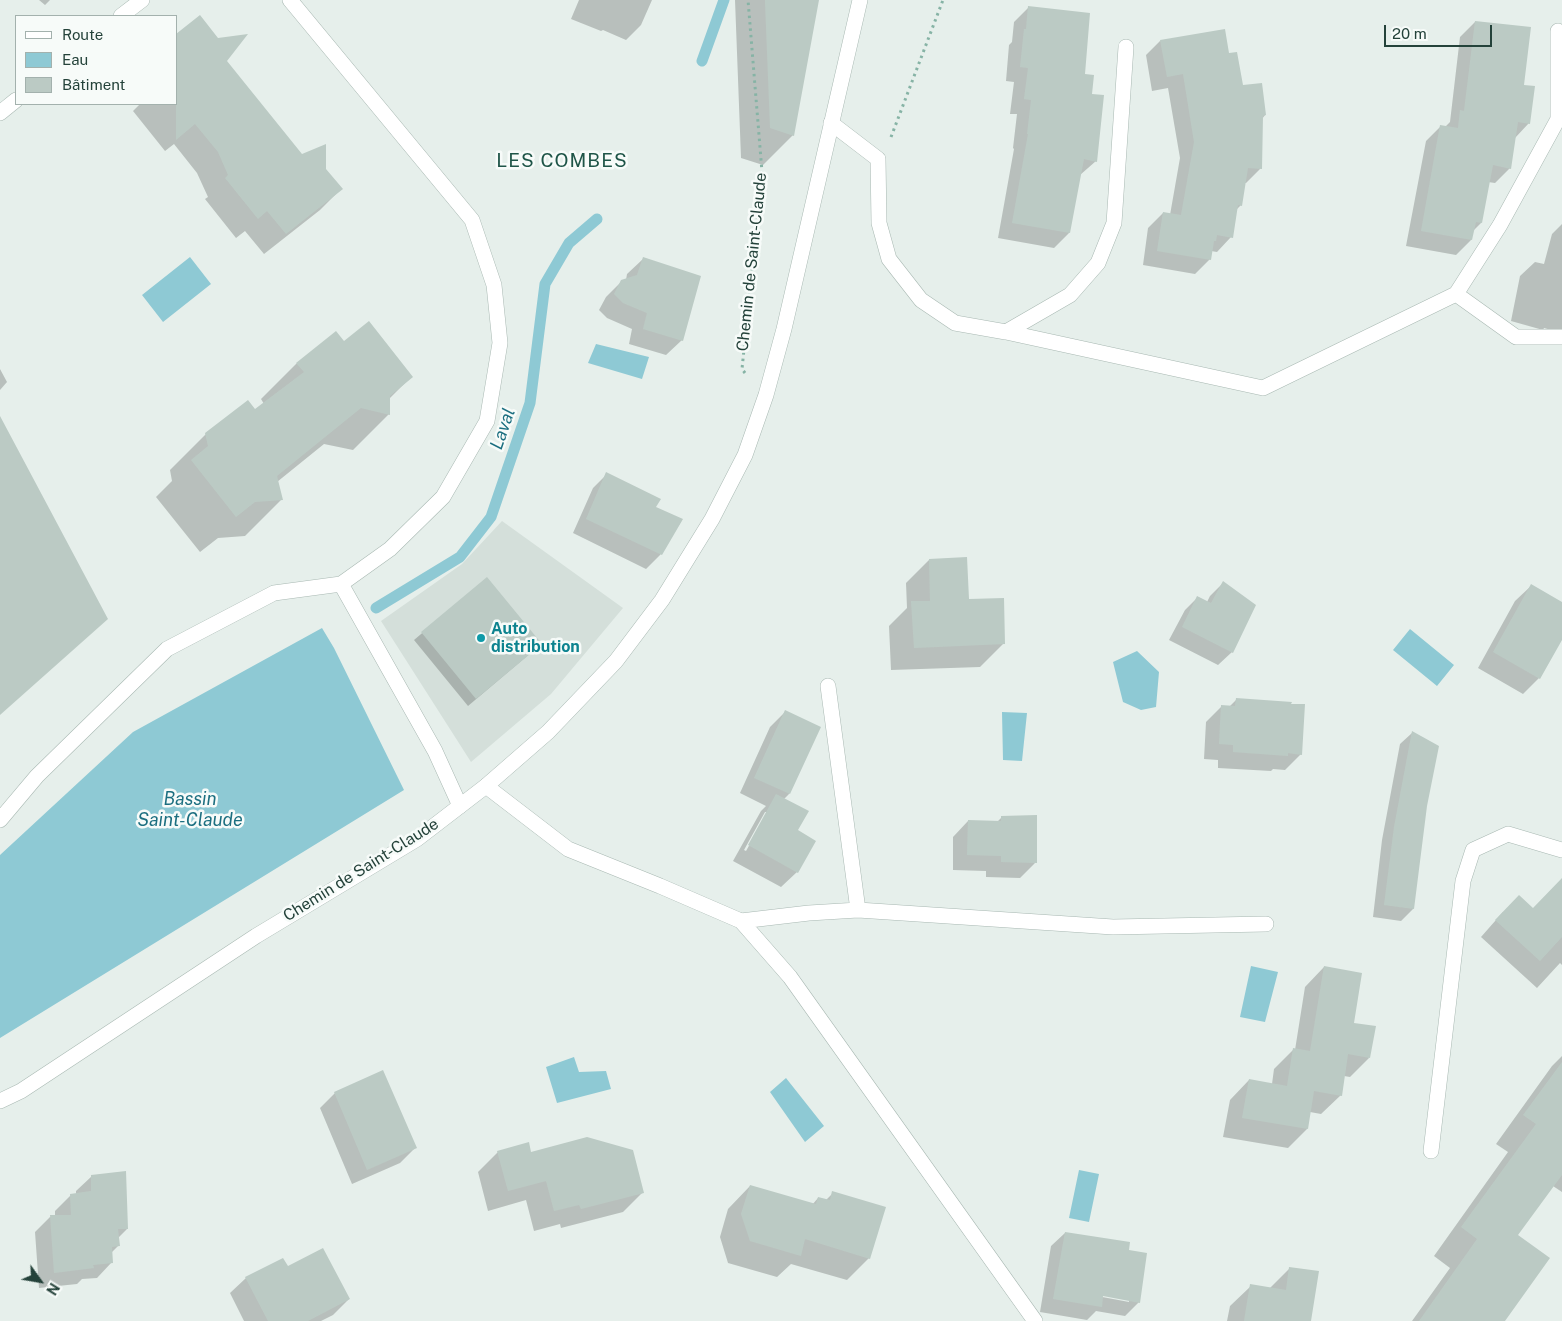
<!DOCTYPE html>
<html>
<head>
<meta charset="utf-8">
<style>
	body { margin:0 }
	#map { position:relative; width:1562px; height:1321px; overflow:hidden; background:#e6efeb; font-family:"Public Sans",sans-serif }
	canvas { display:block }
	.legend { position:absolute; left:15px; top:15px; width:162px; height:90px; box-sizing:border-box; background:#f7fbf9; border:1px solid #a3b1ad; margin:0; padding:6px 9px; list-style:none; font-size:15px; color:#24423a }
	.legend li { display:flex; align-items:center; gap:10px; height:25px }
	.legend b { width:25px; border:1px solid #a3b1ad }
	.north { position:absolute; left:15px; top:1256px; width:50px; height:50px; -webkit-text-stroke:4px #f7fbf9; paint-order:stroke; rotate:122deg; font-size:14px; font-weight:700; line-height:20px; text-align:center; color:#24423a }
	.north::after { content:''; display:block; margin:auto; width:18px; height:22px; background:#24423a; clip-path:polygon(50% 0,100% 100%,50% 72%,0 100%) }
	.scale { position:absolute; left:1384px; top:25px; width:108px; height:22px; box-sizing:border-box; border:2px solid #24423a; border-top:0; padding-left:6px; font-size:15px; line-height:18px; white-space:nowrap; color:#24423a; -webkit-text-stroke:4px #f7fbf9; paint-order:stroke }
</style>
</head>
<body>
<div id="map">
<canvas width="1562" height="1321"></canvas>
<ul class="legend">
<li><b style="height:6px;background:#fff"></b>Route</li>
<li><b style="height:14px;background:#8ec9d4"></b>Eau</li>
<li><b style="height:14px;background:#bbcac4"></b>Bâtiment</li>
</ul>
<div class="north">N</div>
<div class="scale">20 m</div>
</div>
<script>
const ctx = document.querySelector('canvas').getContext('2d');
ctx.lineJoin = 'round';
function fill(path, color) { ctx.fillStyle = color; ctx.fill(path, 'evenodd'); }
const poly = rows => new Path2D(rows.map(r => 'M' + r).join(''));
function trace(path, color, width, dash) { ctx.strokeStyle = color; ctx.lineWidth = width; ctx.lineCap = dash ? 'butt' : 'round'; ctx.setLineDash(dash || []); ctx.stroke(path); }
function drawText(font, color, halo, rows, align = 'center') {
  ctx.font = font + ' "Public Sans",sans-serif'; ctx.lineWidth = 5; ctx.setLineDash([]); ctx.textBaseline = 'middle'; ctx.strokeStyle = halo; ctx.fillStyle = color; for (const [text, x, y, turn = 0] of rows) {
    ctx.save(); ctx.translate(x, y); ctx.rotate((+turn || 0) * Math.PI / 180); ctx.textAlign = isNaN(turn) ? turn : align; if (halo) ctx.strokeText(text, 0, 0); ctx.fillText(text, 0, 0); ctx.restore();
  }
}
fill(poly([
	[502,521,623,608,551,694,471,762,381,621,462,564]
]), '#d4dfda');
fill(poly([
	[190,257,211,284,163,322,142,295],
	[596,344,649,357,642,379,588,363],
	[322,628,334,648,404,790,0,1038,0,855,133,732],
	[1410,629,1454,665,1437,686,1393,650],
	[1137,651,1159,672,1156,707,1141,710,1123,702,1113,662],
	[1002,712,1027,713,1022,761,1003,760],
	[1251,966,1278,972,1265,1022,1240,1017],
	[574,1057,579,1072,606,1071,611,1089,557,1103,546,1067],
	[786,1078,824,1126,805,1142,770,1092],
	[1079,1170,1099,1174,1089,1222,1069,1218]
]), '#8ec9d4');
fill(poly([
	[39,0,50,0,45,5],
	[579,0,652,0,641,25,626,40,603,30,601,31,571,19],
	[735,0,818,0,793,135,763,165,741,158],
	[1029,7,1084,75,1090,95,1096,161,1080,175,1069,233,1054,248,998,238,1014,149,1013,148,1017,114,1010,114,1014,82,1006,81,1009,45,1012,42,1014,22],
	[1475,22,1523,86,1529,123,1515,138,1510,168,1495,183,1488,182,1481,223,1473,231,1471,240,1456,255,1406,246,1426,141,1441,126,1445,127,1450,122,1460,37],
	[1160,41,1228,55,1242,86,1265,115,1262,119,1261,168,1246,183,1245,183,1241,205,1236,210,1231,237,1217,252,1211,251,1210,259,1195,274,1143,265,1148,228,1163,213,1170,215,1180,158,1168,88,1152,91,1146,55],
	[226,61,301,156,325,169,341,189,320,210,264,254,245,231,236,238,205,199,208,197,197,173,174,144,165,151,133,111,140,104,176,104],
	[1562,224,1562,333,1544,328,1543,330,1511,321,1520,276,1535,262,1544,264,1552,234],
	[643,259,682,340,666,355,629,344,632,329,607,318,599,310,606,297,622,281,626,280,627,274],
	[336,333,344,343,411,377,389,399,389,414,353,450,324,444,277,482,281,500,245,536,218,538,200,552,156,497,172,481,170,470,206,434,255,411,264,404,261,399,296,364],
	[0,369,7,382,0,390],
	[607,474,654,508,682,520,661,554,646,569,573,533,593,488],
	[929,560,968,601,1004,643,980,667,891,670,889,626,907,608,906,583],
	[487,578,533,651,468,706,414,640],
	[1223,583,1232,652,1218,665,1169,640,1185,610,1198,597,1207,602,1210,596],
	[1531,586,1562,618,1562,637,1539,678,1523,694,1478,668,1515,601],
	[1236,700,1301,754,1285,770,1273,769,1271,771,1218,768,1218,760,1204,759,1206,722,1222,706,1229,707],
	[785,712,789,794,784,799,796,831,797,872,781,887,733,861,761,811,766,806,740,793,770,727],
	[765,812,768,812,746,851,744,850],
	[1412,733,1413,909,1401,921,1373,917,1382,840,1400,744],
	[1002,817,1035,863,1020,878,986,877,986,871,953,870,953,837,968,821,997,822],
	[1562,892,1562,965,1560,963,1537,988,1481,937,1503,912,1533,910],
	[1324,967,1369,1058,1350,1077,1344,1076,1341,1095,1321,1114,1310,1112,1307,1129,1288,1148,1223,1137,1230,1100,1249,1080,1272,1084,1274,1069,1293,1050,1295,1050,1305,987],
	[1562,1056,1562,1192,1553,1186,1516,1236,1503,1321,1412,1321,1450,1268,1434,1256,1508,1152,1496,1144,1552,1066],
	[335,1093,415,1148,400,1163,352,1184,320,1108],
	[498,1152,531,1153,643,1192,623,1212,561,1228,560,1224,534,1231,526,1200,488,1211,478,1172],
	[92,1176,127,1229,118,1238,118,1246,111,1253,112,1262,97,1278,82,1279,77,1284,39,1288,35,1232,50,1217,55,1216,55,1211,71,1195,76,1194,76,1191],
	[750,1186,812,1205,818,1198,826,1200,833,1193,869,1258,847,1280,791,1264,777,1277,728,1263,720,1237,728,1209],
	[1065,1233,1127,1251,1139,1302,1125,1316,1096,1311,1087,1320,1040,1312,1051,1246],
	[1097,1294,1129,1299,1129,1302,1097,1296],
	[287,1268,349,1299,333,1315,321,1321,244,1321,230,1293,246,1278],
	[1290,1268,1310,1321,1227,1321,1230,1306,1251,1286,1269,1289]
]), '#0003');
trace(poly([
	[702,61,724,0],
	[376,608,460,557,491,517,530,403,545,284,569,243,597,219]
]), '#8ec9d4', 11);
fill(poly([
	[765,0,819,0,794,136,770,128],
	[1028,6,1090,13,1085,74,1094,75,1092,94,1104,95,1097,162,1084,159,1070,233,1012,223,1028,134,1027,134,1031,100,1024,99,1028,68,1020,67,1024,29,1026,29],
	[200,15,218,38,248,34,227,61,302,154,326,144,326,169,343,189,286,234,267,211,258,219,225,178,228,175,218,152,195,124,176,140,176,34],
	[1475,21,1531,27,1524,85,1535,86,1530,124,1518,122,1511,169,1493,165,1482,223,1476,222,1472,240,1421,231,1440,125,1458,128,1460,110,1464,111],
	[1225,29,1229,53,1237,52,1243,85,1262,83,1266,115,1263,116,1262,169,1248,168,1242,206,1238,205,1233,238,1217,235,1216,241,1214,241,1211,260,1157,251,1163,212,1181,215,1194,142,1183,74,1167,77,1160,40],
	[643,257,701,276,683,341,643,329,647,313,623,303,614,294,621,280,637,275],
	[369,321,413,377,390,396,390,415,361,408,277,476,283,500,255,502,236,517,191,460,208,446,205,433,248,400,255,409,304,372,296,363,336,331,344,341],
	[0,416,108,619,0,715],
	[606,472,661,499,656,507,683,519,662,555,586,519],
	[967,557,969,599,1004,598,1005,644,914,648,911,601,930,601,929,559],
	[487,577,542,644,476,699,421,632],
	[1223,581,1256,605,1233,653,1182,627,1197,596,1211,603],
	[1531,584,1562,602,1562,640,1540,679,1493,652],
	[1236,698,1292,702,1291,704,1305,704,1302,755,1288,753,1288,756,1233,752,1233,745,1219,744,1221,705,1235,706],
	[785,710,821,727,790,794,754,778],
	[1412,731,1439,746,1427,806,1414,909,1384,905,1394,827],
	[776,794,809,811,798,830,816,841,798,873,748,845],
	[1037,815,1037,863,1001,862,1001,856,967,855,968,820,1001,821,1001,816],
	[1562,878,1562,937,1540,961,1495,920,1519,895,1533,908],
	[1324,966,1362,973,1354,1023,1376,1026,1370,1058,1348,1054,1342,1096,1314,1091,1308,1129,1242,1118,1249,1079,1287,1086,1293,1048,1310,1051],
	[1562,1062,1562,1175,1518,1235,1550,1258,1505,1321,1419,1321,1477,1239,1461,1227,1536,1124,1523,1115],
	[383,1070,417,1148,367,1170,334,1092],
	[587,1137,633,1150,644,1193,581,1209,579,1205,554,1211,546,1181,508,1191,497,1151,529,1142,531,1152],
	[126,1171,128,1229,118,1229,120,1246,112,1247,113,1263,93,1265,94,1268,54,1273,50,1215,71,1215,70,1194,91,1191,91,1175],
	[750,1185,816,1204,818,1197,830,1200,832,1191,886,1207,870,1259,805,1239,801,1256,750,1241,741,1214],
	[1065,1232,1130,1242,1129,1250,1147,1253,1140,1303,1103,1296,1102,1307,1053,1299],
	[323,1248,350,1299,308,1321,268,1321,245,1277,283,1258,288,1266],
	[1289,1267,1319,1271,1311,1321,1244,1321,1250,1284,1286,1290]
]), '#bbcac4');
const service = poly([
	[290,0,472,220,494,285,500,343,487,421,443,497,390,549,341,584,435,751,460,806],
	[121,16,142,0],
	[0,113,16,100],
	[831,123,878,159,879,223,889,259,921,300,955,323,1006,332,1070,295,1098,263,1114,223,1126,47],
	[1456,294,1516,337,1562,337],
	[1006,332,1263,388,1456,294,1500,225,1558,119,1558,31],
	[0,820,37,776,167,649,274,593,341,584],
	[1431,1151,1463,881,1473,850,1508,834,1562,850]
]);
const minor = poly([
	[828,686,858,910],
	[486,786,568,849,660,886,741,921,790,977,1035,1321],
	[741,921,809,913,858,910,1113,927,1266,924]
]);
const tertiary = poly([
	[0,1101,21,1091,256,936,417,839,486,786,548,732,616,661,662,600,712,519,745,455,766,395,784,329,860,0]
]);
trace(service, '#a8b8b2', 16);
trace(minor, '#a8b8b2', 16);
trace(tertiary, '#a8b8b2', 16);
trace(poly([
	[891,137,943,0],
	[745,373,742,369,762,172,748,0]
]), '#86b3a5', 3, [2.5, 4]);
trace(service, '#fff', 15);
trace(minor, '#fff', 15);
trace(tertiary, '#fff', 15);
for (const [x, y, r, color] of [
	[481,638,5,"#0f9aa8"]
]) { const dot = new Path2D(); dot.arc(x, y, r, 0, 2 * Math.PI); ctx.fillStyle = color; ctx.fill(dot); trace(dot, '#f7fbf9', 2); }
drawText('16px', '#24423a', '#f7fbf9', [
	["Chemin de Saint-Claude",752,262,-84],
	["Chemin de Saint-Claude",361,870,-32]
]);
drawText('bold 16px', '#0d838f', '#f7fbf9', [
	["Auto",491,629],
	["distribution",491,647]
], 'left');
drawText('italic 18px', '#1c6f80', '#f7fbf9', [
	["Laval",503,429,-71],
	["Bassin",190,799],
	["Saint-Claude",190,820]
]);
ctx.letterSpacing = '1px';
drawText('19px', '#1f5548', '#f7fbf9', [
	["LES COMBES",562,161]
]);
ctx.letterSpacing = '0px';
</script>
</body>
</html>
